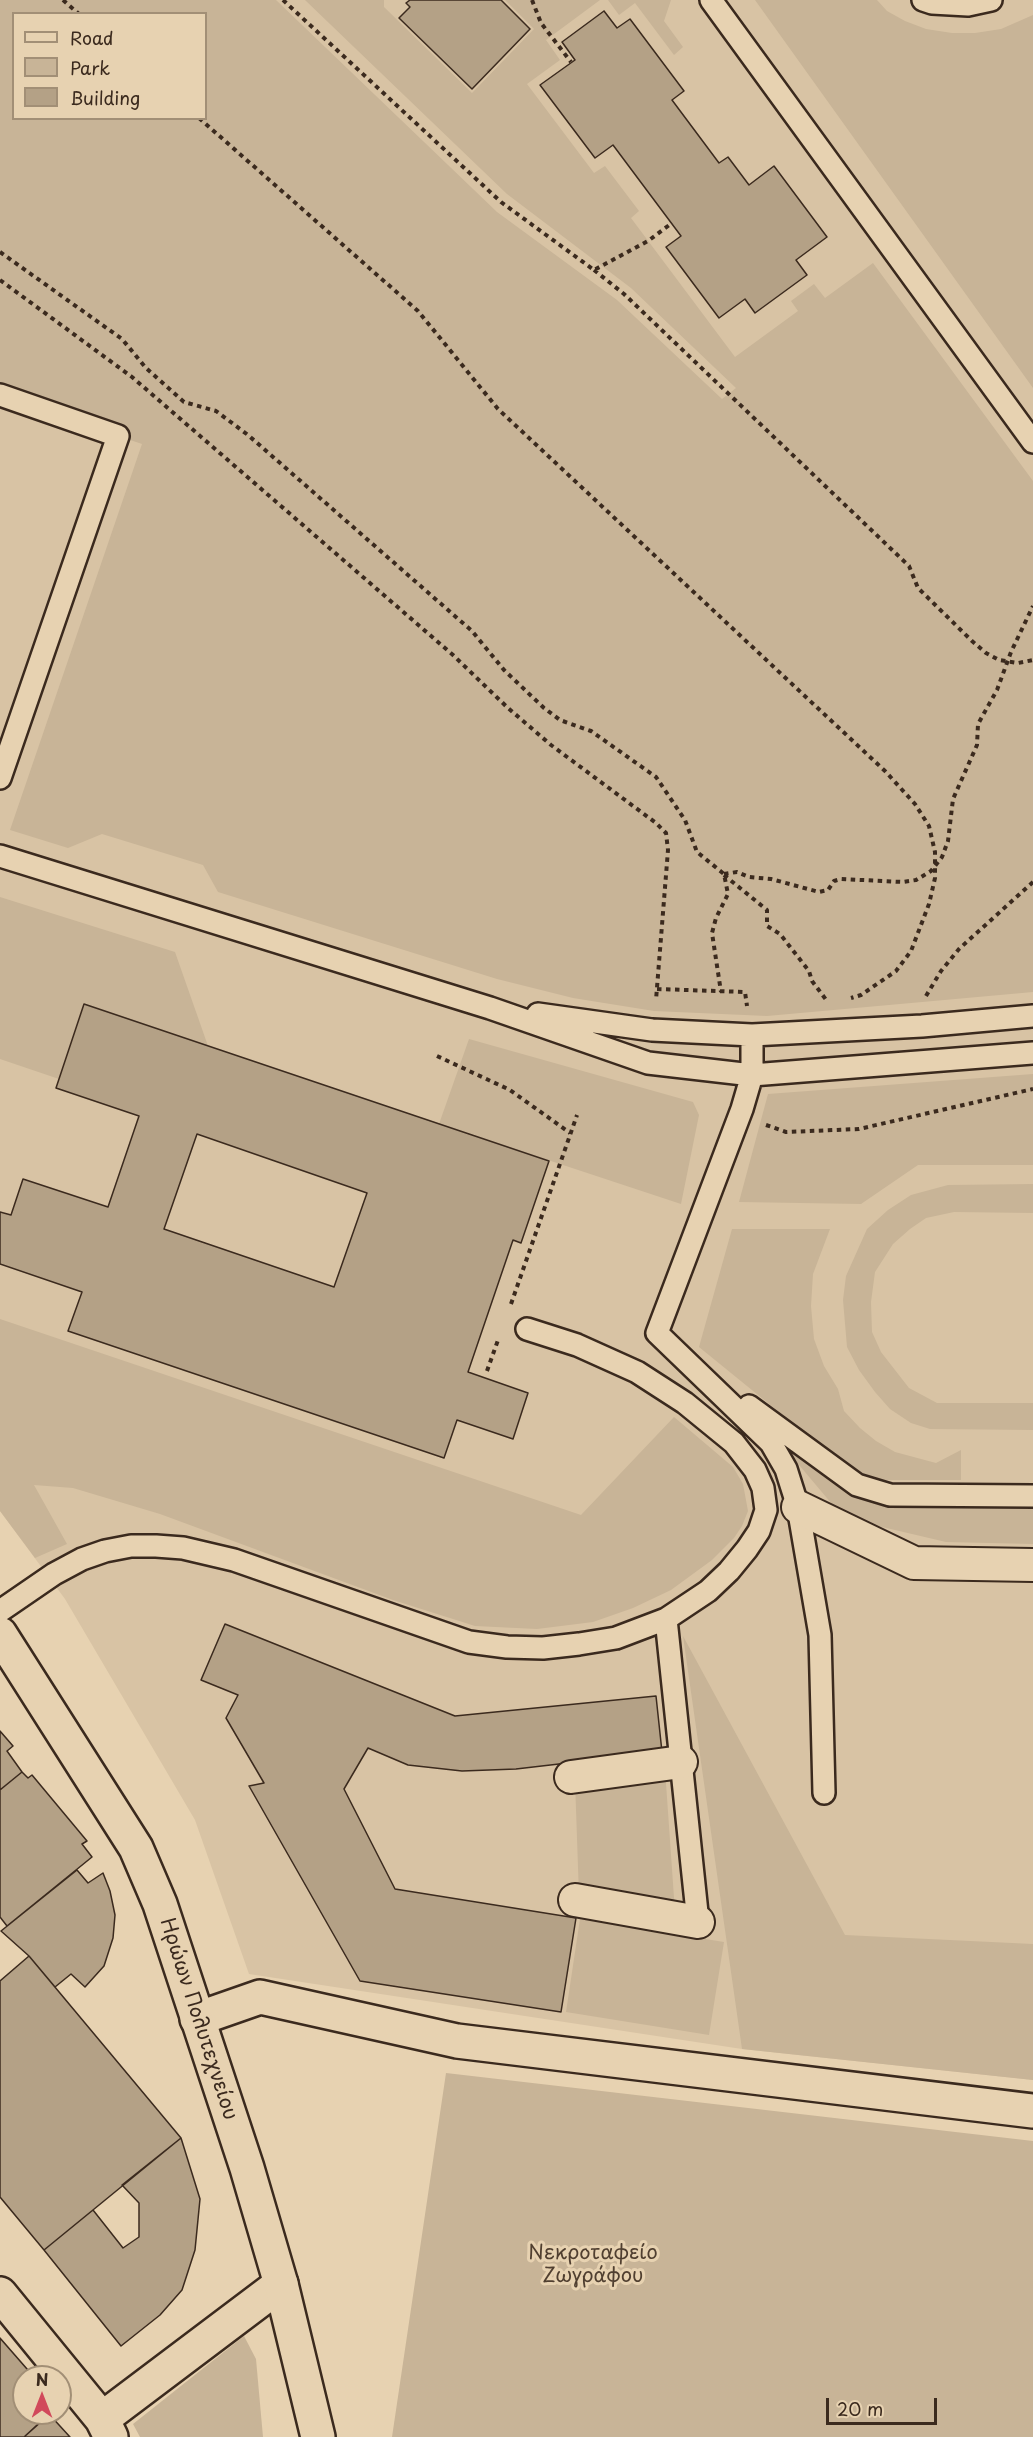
<!DOCTYPE html>
<html>
<head>
<meta charset="utf-8">
<style>
	body { margin:0 }
	#map { position:relative; width:1033px; height:2437px; overflow:hidden; background:#e7d2b1; font-family:"Playpen Sans",sans-serif }
	canvas { display:block }
	.legend { position:absolute; left:12px; top:12px; width:195px; height:108px; box-sizing:border-box; background:#e7d2b1; border:2px solid #a28f76; margin:0; padding:8px 10px; list-style:none; font-size:18px; color:#3b2a1e }
	.legend li { display:flex; align-items:center; gap:12px; height:30px }
	.legend b { width:30px; border:2px solid #a28f76 }
	.north { position:absolute; left:12px; top:2365px; width:60px; height:60px; box-sizing:border-box; background:#e7d2b1; border:2px solid #a28f76; border-radius:50%; rotate:0deg; font-size:16px; font-weight:700; line-height:24px; text-align:center; color:#3b2a1e }
	.north::after { content:''; display:block; margin:auto; width:21px; height:27px; background:#d1495b; clip-path:polygon(50% 0,100% 100%,50% 72%,0 100%) }
	.scale { position:absolute; left:826px; top:2398px; width:111px; height:27px; box-sizing:border-box; border:3px solid #3b2a1e; border-top:0; padding-left:8px; font-size:18px; line-height:21px; white-space:nowrap; color:#3b2a1e; -webkit-text-stroke:4px #e7d2b1; paint-order:stroke }
</style>
</head>
<body>
<div id="map">
<canvas width="1033" height="2437"></canvas>
<ul class="legend">
<li><b style="height:8px;background:#e7d2b1"></b>Road</li>
<li><b style="height:16px;background:#c8b497"></b>Park</li>
<li><b style="height:16px;background:#b4a186"></b>Building</li>
</ul>
<div class="north">N</div>
<div class="scale">20 m</div>
</div>
<script>
const ctx = document.querySelector('canvas').getContext('2d');
ctx.lineJoin = 'round';
function fill(path, color) { ctx.fillStyle = color; ctx.fill(path, 'evenodd'); }
const poly = rows => new Path2D(rows.map(r => 'M' + r).join(''));
function trace(path, color, width, dash) { ctx.strokeStyle = color; ctx.lineWidth = width; ctx.lineCap = dash ? 'butt' : 'round'; ctx.setLineDash(dash || []); ctx.stroke(path); }
function drawText(font, color, halo, rows, align = 'center') {
  ctx.font = font + ' "Playpen Sans",sans-serif'; ctx.lineWidth = 6; ctx.setLineDash([]); ctx.textBaseline = 'middle'; ctx.strokeStyle = halo; ctx.fillStyle = color; for (const [text, x, y, turn = 0] of rows) {
    ctx.save(); ctx.translate(x, y); ctx.rotate((+turn || 0) * Math.PI / 180); ctx.textAlign = isNaN(turn) ? turn : align; if (halo) ctx.strokeText(text, 0, 0); ctx.fillText(text, 0, 0); ctx.restore();
  }
}
fill(poly([
	[0,0,1033,0,1033,2080,742,2049,249,1974,195,1820,65,1599,0,1511],
	[14,14,206,14,206,118,14,118]
]), '#d8c3a4');
fill(poly([
	[0,0,276,0,497,212,617,300,722,399,736,388,631,288,507,194,305,0,384,0,384,7,472,93,534,29,505,0,600,0,546,40,560,60,527,84,594,173,605,166,639,211,631,218,735,357,798,311,791,301,814,284,825,298,873,263,1033,481,1033,992,767,1016,654,1011,573,998,497,979,218,892,203,865,102,834,68,848,10,830,142,444,0,396],
	[14,14,206,14,206,118,14,118],
	[608,0,671,0,664,21,683,47,674,55,635,3,619,15],
	[755,0,877,0,887,11,905,21,926,29,952,33,975,33,1001,29,1033,15,1033,388],
	[0,897,175,952,208,1046,84,1004,59,1079,0,1059],
	[469,1039,693,1102,699,1115,681,1204,439,1124],
	[1033,1074,1033,1165,918,1165,861,1204,739,1202,768,1094],
	[1033,1184,1033,1213,954,1212,926,1218,910,1229,893,1244,875,1272,871,1302,872,1332,881,1352,909,1388,937,1403,1033,1403,1033,1430,930,1429,911,1423,890,1409,875,1392,859,1370,847,1347,843,1300,846,1276,867,1229,888,1210,911,1195,948,1185],
	[732,1229,830,1229,813,1274,811,1306,814,1339,824,1366,838,1389,844,1411,860,1428,876,1441,895,1452,936,1463,961,1450,961,1480,883,1480,868,1477,843,1464,699,1347],
	[0,1319,581,1515,674,1417,733,1467,743,1484,748,1511,742,1526,734,1538,712,1560,671,1590,633,1608,593,1622,537,1629,475,1626,393,1600,160,1514,73,1488,34,1485,67,1544,35,1558,0,1511],
	[757,1415,843,1485,1033,1501,1033,1544,946,1542,878,1526,837,1510],
	[683,1636,845,1935,1033,1944,1033,2080,742,2049],
	[665,1769,675,1912,579,1896,575,1780],
	[580,1919,724,1942,709,2035,566,2012],
	[446,2073,1033,2141,1033,2437,392,2437],
	[244,2336,256,2359,263,2437,140,2437,133,2424]
]), '#c8b497');
const building = poly([
	[410,0,501,0,530,29,472,89,399,18,410,7,406,3,410,0],
	[604,11,617,28,630,19,684,91,672,100,719,163,728,157,749,185,774,166,827,237,796,260,807,275,755,313,745,299,719,318,666,247,681,236,613,145,595,158,540,85,575,60,562,42,604,11],
	[84,1004,549,1161,521,1243,513,1240,468,1372,528,1393,513,1439,457,1420,444,1458,68,1331,82,1292,0,1264,0,1212,11,1215,23,1179,108,1207,139,1116,56,1088,84,1004],
	[197,1134,367,1193,334,1287,164,1229,197,1134],
	[225,1624,455,1716,656,1696,662,1752,516,1769,462,1771,408,1765,368,1748,344,1789,395,1889,576,1918,561,2012,360,1981,249,1786,264,1783,226,1718,238,1695,201,1680,225,1624],
	[0,1731,13,1746,7,1751,22,1772,0,1790,0,1731],
	[22,1772,28,1778,32,1775,87,1841,82,1844,92,1857,7,1926,0,1917,0,1790,22,1772],
	[77,1870,88,1883,103,1873,110,1891,115,1915,113,1938,104,1966,85,1987,71,1974,55,1987,29,1956,1,1931,77,1870],
	[29,1956,181,2138,44,2250,0,2197,0,1981,29,1956],
	[181,2138,200,2199,195,2250,182,2290,160,2315,121,2346,44,2250,93,2210,123,2248,139,2237,139,2203,122,2185,181,2138],
	[0,2338,34,2377,24,2377,24,2413,51,2413,24,2437,0,2437,0,2338],
	[49,2414,70,2437,24,2437,49,2414]
]);
fill(building, '#b4a186');
trace(building, '#3b2a1e', 1.5);
const service = poly([
	[711,0,1033,442],
	[923,0,932,3,968,5,991,0],
	[0,395,118,436,0,778],
	[0,856,490,1008,648,1063,752,1075,1033,1053],
	[538,1014,652,1030,752,1035,922,1026,1033,1016],
	[752,1035,752,1075,742,1109,657,1333,771,1443,786,1469,798,1507,820,1635,824,1793],
	[749,1406,857,1485,890,1495,1033,1496],
	[0,1611,54,1574,82,1559,105,1551,131,1546,156,1546,183,1548,234,1560,469,1642,507,1647,543,1648,579,1644,616,1638,666,1619,708,1591,729,1571,747,1549,759,1531,766,1510,763,1488,755,1470,734,1443,685,1403,637,1372,577,1345,527,1329],
	[666,1619,698,1922]
]);
const pedestrian = poly([
	[798,1507,914,1563,1033,1565],
	[571,1777,681,1762],
	[575,1900,698,1922]
]);
const minor = poly([
	[197,2019,260,1997,457,2041,1033,2111],
	[0,2294,102,2419,111,2437],
	[102,2419,281,2284]
]);
const tertiary = poly([
	[0,1634,136,1848,160,1904,247,2168,281,2284,318,2437]
]);
trace(service, '#3b2a1e', 26);
trace(pedestrian, '#3b2a1e', 36);
trace(minor, '#3b2a1e', 38);
trace(tertiary, '#3b2a1e', 38);
trace(poly([
	[63,0,79,14],
	[283,0,501,202,594,270,648,241,672,223],
	[532,0,541,23,571,62],
	[199,118,418,311,498,409,885,771,915,804,929,826,935,852,935,878,929,904,911,951,896,971,861,995,851,998],
	[0,252,122,339,146,368,184,402,216,411,248,435,472,631,504,670,544,708,560,720,591,731,656,777,685,820,697,852,724,874,728,894,716,918,712,933,721,992],
	[594,270,624,294,909,566,918,588,972,641,986,653,999,660,1018,663,1033,660],
	[0,280,132,377,453,655,508,708,551,745,656,823,666,833,668,850,656,1000],
	[724,874,737,872,749,877,771,879,819,892,828,890,834,881,841,879,903,882,916,880,931,871,942,857,948,841,953,799,977,745,978,724,997,690,1011,652,1033,606],
	[724,875,767,910,767,926,780,934,809,971,812,981,827,1001],
	[657,989,745,992,747,1006],
	[926,996,941,971,959,949,1033,882],
	[437,1056,510,1090,570,1133],
	[766,1125,786,1132,859,1129,1033,1089],
	[511,1304,577,1115],
	[487,1371,498,1340]
]), '#3b2a1e', 4, [4.5, 4.5]);
trace(service, '#e7d2b1', 21);
trace(pedestrian, '#e7d2b1', 32);
trace(minor, '#e7d2b1', 33);
trace(tertiary, '#e7d2b1', 33);
drawText('20px', '#3b2a1e', '#e7d2b1', [
	["Ηρώων Πολυτεχνείου",198,2019,72]
]);
drawText('20px', '#503f30', '#e7d2b1', [
	["Νεκροταφείο",593,2253],
	["Ζωγράφου",593,2276]
]);
</script>
</body>
</html>
